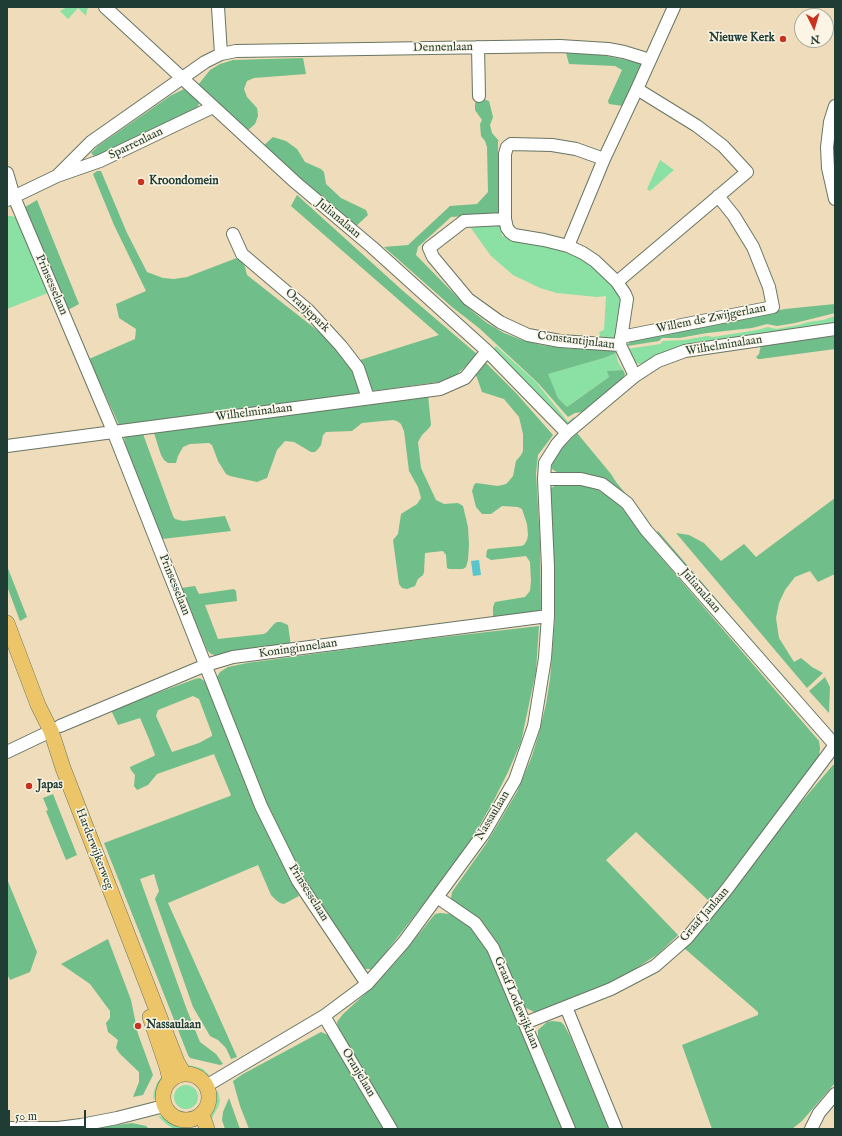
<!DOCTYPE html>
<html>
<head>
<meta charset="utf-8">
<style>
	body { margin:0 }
	#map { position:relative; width:842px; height:1136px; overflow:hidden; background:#efdcba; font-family:"IM FELL English",serif }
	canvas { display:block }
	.frame { position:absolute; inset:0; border:8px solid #1f3d34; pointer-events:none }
	.north { position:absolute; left:794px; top:8px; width:40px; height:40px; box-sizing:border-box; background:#fcf5e5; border:1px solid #a4ab9e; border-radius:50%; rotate:175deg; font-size:11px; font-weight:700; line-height:16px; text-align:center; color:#1f3d34 }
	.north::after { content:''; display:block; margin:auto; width:14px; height:18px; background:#c8321e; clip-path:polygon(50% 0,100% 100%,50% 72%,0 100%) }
	.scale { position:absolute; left:8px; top:1110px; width:78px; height:18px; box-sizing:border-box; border:2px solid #1f3d34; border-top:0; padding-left:5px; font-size:12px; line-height:14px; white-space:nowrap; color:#1f3d34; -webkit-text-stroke:3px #fcf5e5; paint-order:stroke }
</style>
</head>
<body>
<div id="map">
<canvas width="842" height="1136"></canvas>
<div class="frame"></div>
<div class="north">N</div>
<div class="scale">50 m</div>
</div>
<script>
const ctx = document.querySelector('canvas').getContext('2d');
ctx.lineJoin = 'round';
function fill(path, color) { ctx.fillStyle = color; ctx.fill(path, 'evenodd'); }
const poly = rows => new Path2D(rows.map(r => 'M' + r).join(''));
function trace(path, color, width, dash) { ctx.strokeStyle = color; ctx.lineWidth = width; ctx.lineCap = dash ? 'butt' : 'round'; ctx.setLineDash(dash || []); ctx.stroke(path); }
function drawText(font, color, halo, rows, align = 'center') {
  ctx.font = font + ' "IM FELL English",serif'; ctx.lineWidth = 3; ctx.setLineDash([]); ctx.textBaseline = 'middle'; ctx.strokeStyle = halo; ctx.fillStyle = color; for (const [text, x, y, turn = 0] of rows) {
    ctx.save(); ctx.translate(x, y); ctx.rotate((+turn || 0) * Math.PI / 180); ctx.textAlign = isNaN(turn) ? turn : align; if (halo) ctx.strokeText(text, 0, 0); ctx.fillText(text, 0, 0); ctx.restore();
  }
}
fill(poly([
	[67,7,89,7,87,10,86,16,78,8,68,19,60,11],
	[660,160,674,170,650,191,647,189],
	[7,216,11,216,16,217,48,293,7,309],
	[468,224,500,225,502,236,531,241,567,251,585,260,618,289,621,307,617,341,601,339,599,332,604,330,606,296,597,297,557,293,540,288,513,275,491,256],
	[835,316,835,324,658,355,644,363,640,364,636,363,631,360,627,349,660,344,663,341,684,340,707,336,713,337,757,330,768,327,776,329,798,325,808,322,823,320],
	[496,346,536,382,568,422,574,417,577,421,572,424,563,423,527,383,493,349],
	[616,353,618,362,623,370,608,371,609,377,567,407,558,398,547,374,604,358],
	[183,1065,193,1066,203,1069,209,1075,198,1076,188,1071],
	[163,1075,164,1080,161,1091,153,1100,154,1091,157,1083],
	'174 1097a12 12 0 1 1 24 0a12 12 0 1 1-24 0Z',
	[218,1091,220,1101,218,1107,211,1120,209,1116,209,1109,213,1095],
	[158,1116,168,1117,184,1125,187,1129,174,1129,166,1124]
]), '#8be0a3');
fill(poly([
	[566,53,601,55,642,63,623,106,609,104,608,101,622,70,615,66,569,64],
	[303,58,306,74,254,78,247,81,244,89,247,97,257,108,258,116,255,124,245,133,198,85,210,70,220,64,233,60],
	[184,89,192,93,197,98,199,103,197,109,187,116,95,157,91,153,98,146,170,96],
	[480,98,489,101,493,117,490,125,492,133,499,141,498,141,498,214,451,217,418,247,416,255,467,307,487,323,504,333,522,340,541,345,562,348,615,351,616,353,604,358,548,374,558,398,567,407,609,377,607,371,623,370,625,374,623,378,583,412,575,413,568,417,538,383,479,328,452,307,384,247,408,245,450,206,477,204,488,192,487,147,485,141,481,136,480,124,482,120,475,110,475,103],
	[273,137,286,141,297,149,305,162,321,169,324,172,326,184,341,198,366,210,368,215,354,228,262,147],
	[97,171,101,171,127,233,147,272,163,278,174,279,187,277,242,256,247,275,327,338,352,364,361,393,120,427,89,359,135,339,136,329,119,318,116,304,146,291,114,225,93,174],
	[297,195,402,290,478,355,455,376,446,381,372,391,368,377,360,360,439,335,291,206],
	[37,200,79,304,68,310,25,207],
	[835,304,835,313,795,323,777,326,767,324,752,328,707,333,679,338,662,338,659,341,627,346,631,339,785,309],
	[835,336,835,349,760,359,758,359,756,357,759,354,761,345],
	[486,363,516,393,553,435,538,455,536,473,540,541,541,613,493,619,493,607,495,602,525,597,530,591,531,581,530,562,526,556,491,560,486,557,487,550,489,549,521,546,524,545,527,540,528,535,527,524,522,509,518,507,502,506,491,514,482,514,476,507,472,491,474,485,476,483,498,486,506,484,509,481,513,476,516,461,521,455,523,451,523,434,519,417,504,399,482,392,476,375],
	[428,395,431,425,429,428,422,435,418,442,421,468,436,500,444,504,458,503,463,506,468,527,469,545,468,560,466,567,463,569,449,569,447,568,446,555,443,551,425,553,424,572,423,575,418,579,415,586,407,589,402,588,399,584,393,540,398,534,401,514,417,504,421,498,418,487,409,471,404,431,401,424,397,421,393,420,362,423,352,431,326,432,323,435,321,445,318,449,315,452,311,452,294,442,285,441,277,450,267,478,257,482,230,476,226,474,218,461,212,445,209,443,190,444,183,447,178,456,176,463,168,463,164,460,161,455,154,433],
	[577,433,611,474,616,482,647,519,646,520,619,491,560,474,552,469,552,465,556,455],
	[143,434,173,516,175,519,183,521,225,516,231,531,162,539,126,449,124,437],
	[558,484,578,484,592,487,615,499,651,546,819,741,820,748,819,756,810,769,709,901,636,832,606,860,678,935,658,954,635,969,616,980,555,1006,540,1011,534,1012,526,1008,520,1000,510,977,452,903,451,898,452,892,486,844,517,792,532,756,539,733,546,704,550,679,555,617,555,585,549,493,551,488],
	[835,498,835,574,818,582,810,571,795,577,785,590,779,603,776,618,779,638,794,662,801,658,812,667,823,673,807,688,676,533,689,535,704,543,721,561,744,544,756,557],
	[658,531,729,614,800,695,798,696,689,570,657,532],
	[7,566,27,617,20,621,7,586],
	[195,586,199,594,234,589,236,591,237,601,205,605,218,639,264,634,267,632,274,624,277,622,281,622,288,625,291,646,218,656,211,654,207,650,181,588],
	[539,626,536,671,521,742,508,772,495,798,476,832,447,874,379,961,372,969,366,969,361,967,313,897,290,854,259,789,218,683,217,677,220,672,228,667,247,663,409,641],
	[825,677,830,687,829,713,809,691],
	[200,678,207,683,252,798,273,845,299,896,284,904,280,903,276,900,271,895,258,865,168,903,237,1057,231,1059,226,1048,218,1040,210,1036,193,1007,155,899,159,891,154,874,140,879,187,1010,200,1042,216,1054,223,1064,220,1065,190,1058,188,1055,104,843,230,796,231,795,214,754,157,774,148,785,137,790,134,786,135,775,131,770,130,767,154,756,155,755,149,739,140,718,118,725,111,710,195,679],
	[193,696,199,699,212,734,212,736,199,743,172,752,156,716,158,710],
	[833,765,835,765,835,1083,802,1121,792,1129,712,1129,682,1045,758,1015,758,1012,684,948,704,927,759,857,791,814],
	[53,794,77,855,66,860,46,811,48,810,43,798],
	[7,879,37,952,30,972,10,980,7,974],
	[440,913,450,914,471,926,490,952,565,1129,396,1129,338,1028,337,1022,343,1014,377,983,402,955,435,914],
	[108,939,131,1000,138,1034,153,1075,143,1095,133,1097,139,1082,139,1072,120,1054,116,1048,118,1040,108,1032,106,1023,110,1018,110,1011,90,984,61,964],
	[552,1021,561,1022,564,1025,570,1036,609,1129,576,1129,538,1037,538,1030,547,1022],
	[321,1032,330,1036,385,1129,249,1129,240,1106,233,1081,243,1074],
	[229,1098,240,1129,225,1129,222,1120,223,1112],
	[132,1123,146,1126,149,1129,88,1129]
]), '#70be89');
fill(poly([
	[479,560,481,575,473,576,471,561]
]), '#59c6ce');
const minor = poly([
	[105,7,295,182,372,247,487,351,567,433],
	[218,7,221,54],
	[478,47,479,96],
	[835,106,830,122,827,147,828,168,835,199],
	[7,173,14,197,113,431,261,806,298,881,367,984],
	[57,176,91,142,205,62,221,54,236,51,560,46,608,49,624,52,650,60],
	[7,200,57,176,100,161,213,107],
	[505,219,464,221,429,248,433,257,468,299,500,322,528,335,560,341,620,345],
	[233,234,242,254,308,310,341,346,358,368,368,398],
	[568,246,604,159],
	[617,282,747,172,723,146,697,126,637,89],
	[621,337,773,307,769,287,753,247,734,216,718,196],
	[635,376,620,345,627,299,625,294,617,282,595,261,583,253,568,246,544,240,514,235,510,232,507,228,505,219,505,154,507,147,511,144,552,145,576,149,604,159,637,89,674,7],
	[7,446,440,389,465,378,487,351],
	[60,726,206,665,233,657,548,616],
	[7,752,51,731],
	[437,897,475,923,493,948,569,1129],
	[566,1007,616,1129],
	[324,1016,391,1129],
	[525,1023,611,989,655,966,687,938,727,889,835,745,646,530,627,503,602,484,581,479,544,479],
	[206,1086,324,1016,367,984,404,942,484,833,515,780,534,726,545,658,548,616,548,567,544,479,545,463,557,444,567,433,635,376,658,361,685,351,835,329],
	[7,1128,58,1128,81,1125,117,1118,164,1106],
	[811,1129,819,1113,835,1094]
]);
const major = poly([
	[7,623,38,705,51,731,63,768,177,1062,184,1074],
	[150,1017,167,1067,170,1080],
	'163 1097a23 23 0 1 1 46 0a23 23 0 1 1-46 0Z',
	[202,1114,207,1129]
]);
trace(minor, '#687563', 14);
trace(major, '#687563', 16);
trace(minor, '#fff', 12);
trace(major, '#ecc569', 15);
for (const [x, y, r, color] of [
	[783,39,4,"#c8321e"],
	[141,182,4,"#c8321e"],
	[29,786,4,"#c8321e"],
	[138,1026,4,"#c8321e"]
]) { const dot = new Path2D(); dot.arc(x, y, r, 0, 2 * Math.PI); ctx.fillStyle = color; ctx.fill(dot); trace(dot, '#fcf5e5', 1.5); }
drawText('bold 12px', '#1f3d34', '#fcf5e5', [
	["Nieuwe Kerk",775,39,"right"],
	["Kroondomein",149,182],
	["Japas",37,786],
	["Nassaulaan",146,1026]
], 'left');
drawText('12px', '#1f3d34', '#fcf5e5', [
	["Dennenlaan",443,48,-1],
	["Sparrenlaan",136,144,-26],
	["Julianalaan",338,219,40],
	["Prinsesselaan",51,285,67],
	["Oranjepark",307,311,44],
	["Willem de Zwijgerlaan",711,319,-11],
	["Constantijnlaan",576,341,7],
	["Wilhelminalaan",724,346,-9],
	["Wilhelminalaan",254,413,-7],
	["Prinsesselaan",174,585,68],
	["Julianalaan",700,591,49],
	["Koninginnelaan",298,649,-8],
	["Nassaulaan",493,816,-59],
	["Harderwijkerweg",94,849,69],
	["Prinsesselaan",308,893,58],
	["Graaf Janlaan",705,915,-49],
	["Graaf Lodewijklaan",516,1003,67],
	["Oranjelaan",358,1073,59]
]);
</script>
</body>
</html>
